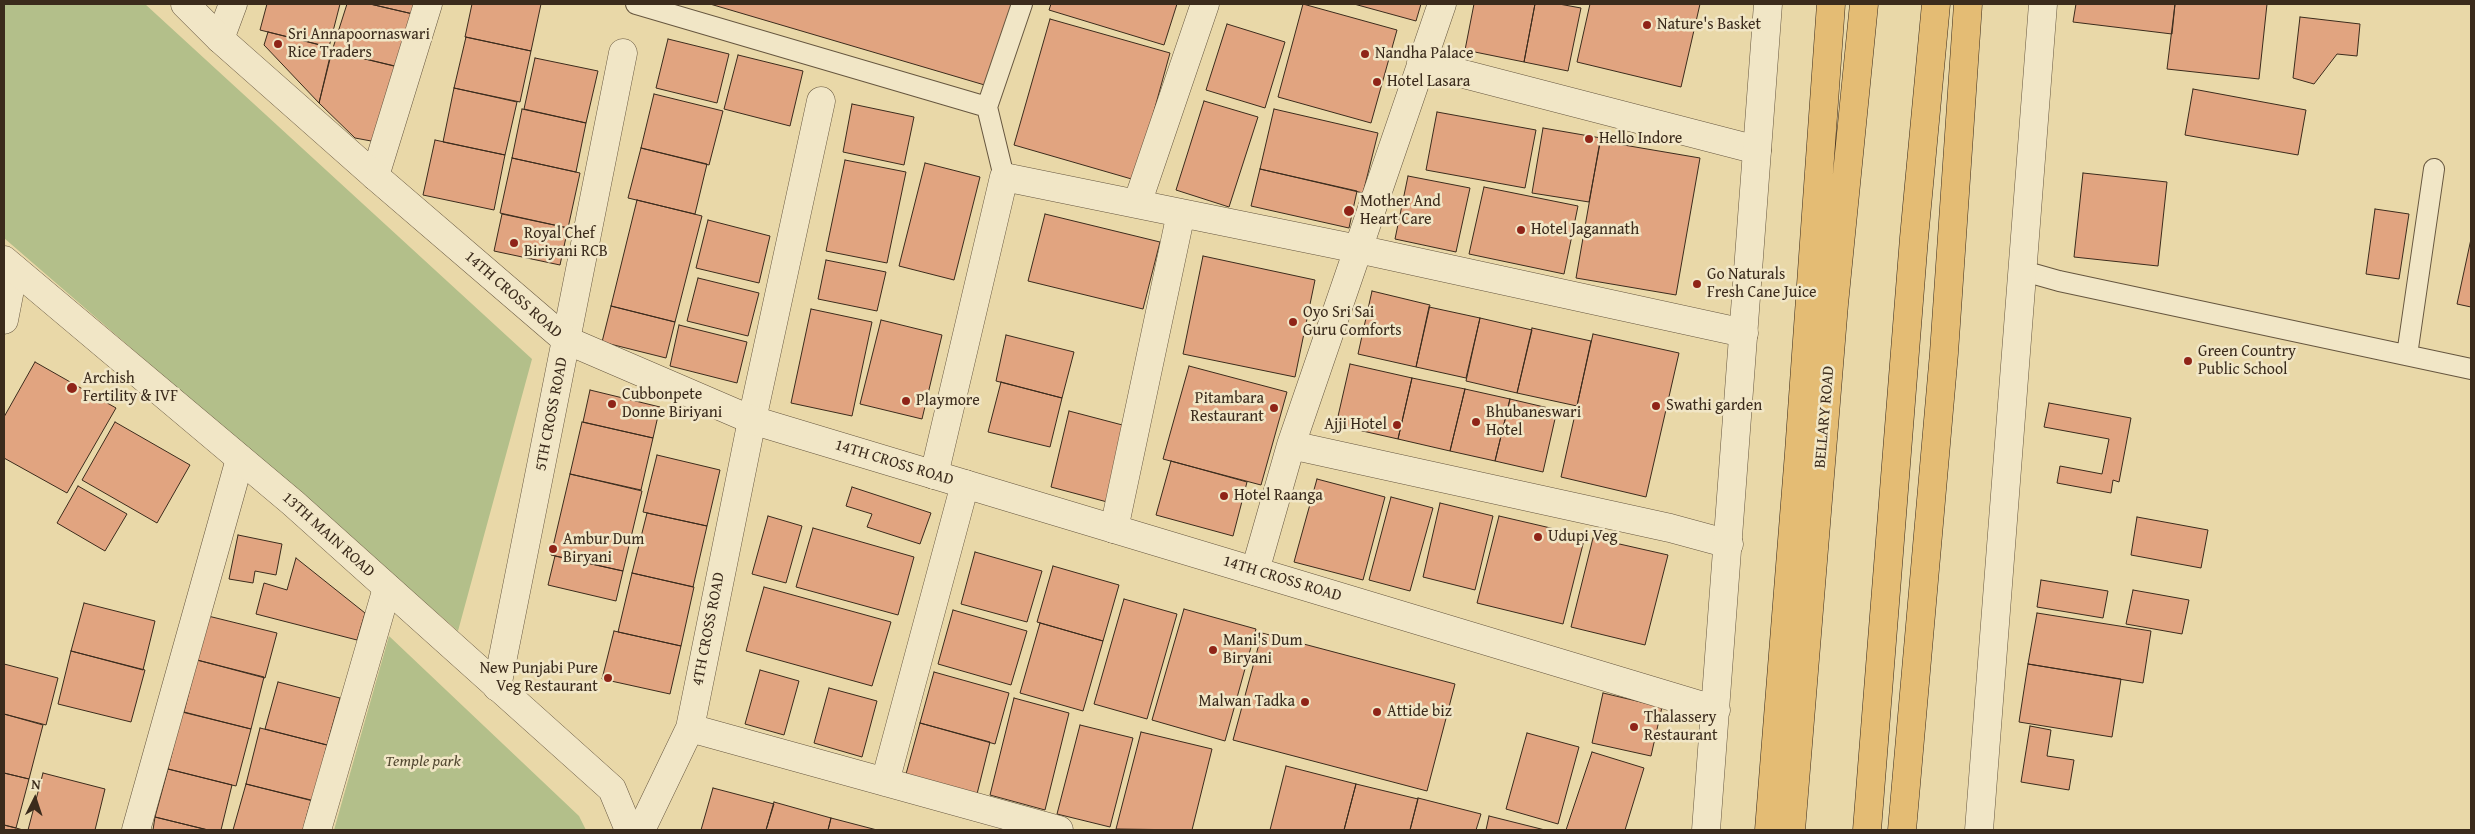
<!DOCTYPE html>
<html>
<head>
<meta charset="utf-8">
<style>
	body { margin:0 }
	#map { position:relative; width:2475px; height:834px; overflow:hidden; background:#e9d8a8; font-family:"Gentium Book Plus",serif }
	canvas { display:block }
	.frame { position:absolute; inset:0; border:5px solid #3b2b1c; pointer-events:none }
	.north { position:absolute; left:10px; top:774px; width:50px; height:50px; -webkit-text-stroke:4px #f1e6c6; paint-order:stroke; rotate:4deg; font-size:14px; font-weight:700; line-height:20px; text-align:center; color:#3b2b1c }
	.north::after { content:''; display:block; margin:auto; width:18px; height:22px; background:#3b2b1c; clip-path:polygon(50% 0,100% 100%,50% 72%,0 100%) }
</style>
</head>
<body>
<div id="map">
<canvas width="2475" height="834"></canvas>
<div class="frame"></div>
<div class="north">N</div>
</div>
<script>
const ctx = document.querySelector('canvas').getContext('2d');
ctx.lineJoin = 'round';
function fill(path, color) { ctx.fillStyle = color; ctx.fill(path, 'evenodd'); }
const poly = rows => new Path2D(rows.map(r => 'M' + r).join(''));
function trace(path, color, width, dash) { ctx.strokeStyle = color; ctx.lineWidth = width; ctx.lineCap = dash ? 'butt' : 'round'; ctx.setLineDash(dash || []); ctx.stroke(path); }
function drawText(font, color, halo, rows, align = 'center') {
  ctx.font = font + ' "Gentium Book Plus",serif'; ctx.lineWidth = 5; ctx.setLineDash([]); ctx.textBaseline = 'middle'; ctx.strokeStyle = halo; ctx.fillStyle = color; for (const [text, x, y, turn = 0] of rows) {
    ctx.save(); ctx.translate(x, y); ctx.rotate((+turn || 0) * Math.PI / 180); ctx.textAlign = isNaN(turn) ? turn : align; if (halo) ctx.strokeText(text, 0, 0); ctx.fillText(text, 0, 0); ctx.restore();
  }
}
fill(poly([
	[4,4,145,4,532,359,458,631,4,238],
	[389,636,579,816,586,830,334,830]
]), '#b3bf8a');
const building = poly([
	[267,4,340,4,329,47,260,30,267,4],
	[347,4,370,4,413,14,395,66,332,51,347,4],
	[370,4,416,4,413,14,370,4],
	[472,4,541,4,531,51,465,37,472,4],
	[710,4,1012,4,988,86,710,4],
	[1051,4,1177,4,1164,45,1049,10,1051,4],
	[1303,4,1397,30,1371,123,1278,97,1303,4],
	[1354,4,1421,4,1416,21,1354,4],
	[1474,4,1535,4,1524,62,1465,50,1474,4],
	[1535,4,1559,4,1581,8,1568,71,1524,62,1535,4],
	[1590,4,1700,4,1681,87,1577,62,1590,4],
	[2076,4,2175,4,2172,34,2073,22,2076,4],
	[2175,4,2267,4,2259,79,2167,69,2175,4],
	[2300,17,2360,24,2357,56,2337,54,2314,84,2293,78,2300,17],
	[1050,19,1170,53,1135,180,1014,145,1050,19],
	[1227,24,1285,42,1265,108,1206,90,1227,24],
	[268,32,332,48,319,103,264,45,268,32],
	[466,37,531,51,520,102,454,88,466,37],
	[668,39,729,54,717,103,656,88,668,39],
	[332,51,402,68,382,143,355,138,319,103,332,51],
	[738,55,803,71,790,126,724,109,738,55],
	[535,58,598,71,586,123,524,109,535,58],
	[454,88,517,102,505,155,443,142,454,88],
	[2193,89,2306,110,2298,155,2185,135,2193,89],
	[654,94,723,111,709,165,641,148,654,94],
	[1204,101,1258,117,1229,207,1176,190,1204,101],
	[852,104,914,117,904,165,843,152,852,104],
	[522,109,586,123,576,172,512,158,522,109],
	[1274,109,1378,133,1363,193,1260,169,1274,109],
	[1437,112,1536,130,1525,188,1426,170,1437,112],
	[1543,128,1601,138,1589,202,1532,193,1543,128],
	[435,140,505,155,494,210,423,195,435,140],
	[1600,141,1700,158,1676,295,1576,278,1600,141],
	[641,148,707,164,695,214,628,198,641,148],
	[512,158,580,173,568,228,500,213,512,158],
	[845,160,906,172,887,263,826,251,845,160],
	[925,163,980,177,954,280,899,266,925,163],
	[1260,169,1357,191,1349,228,1251,206,1260,169],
	[2083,173,2167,182,2158,266,2074,257,2083,173],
	[1408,176,1470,188,1456,252,1395,239,1408,176],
	[1484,187,1578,206,1564,274,1469,254,1484,187],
	[637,200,702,216,675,322,611,306,637,200],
	[2375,209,2409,214,2399,279,2366,274,2375,209],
	[502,214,568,228,560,265,494,251,502,214],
	[1045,214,1160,242,1143,309,1028,281,1045,214],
	[708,220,770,236,759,283,696,268,708,220],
	[2471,239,2471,307,2457,304,2471,239],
	[1203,256,1315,280,1295,377,1183,354,1203,256],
	[826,260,886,272,877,311,818,299,826,260],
	[698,278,759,293,748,336,687,321,698,278],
	[1372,291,1430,305,1416,367,1358,354,1372,291],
	[611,306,675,322,666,358,602,342,611,306],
	[1429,307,1480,318,1466,378,1416,367,1429,307],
	[811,309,872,322,852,416,791,403,811,309],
	[1480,318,1532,330,1517,393,1466,381,1480,318],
	[881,320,942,335,922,419,860,404,881,320],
	[679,325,747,342,737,383,670,366,679,325],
	[1532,328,1591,341,1577,406,1517,393,1532,328],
	[1593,334,1679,353,1646,497,1561,477,1593,334],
	[1006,335,1074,352,1062,398,996,381,1006,335],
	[35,362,116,408,67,493,4,458,4,417,35,362],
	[1350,364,1412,378,1398,439,1336,425,1350,364],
	[1189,366,1287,392,1261,485,1163,459,1189,366],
	[1412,378,1465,389,1450,451,1398,439,1412,378],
	[1001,382,1062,398,1050,447,988,432,1001,382],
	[1465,389,1510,399,1495,461,1450,451,1465,389],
	[590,390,660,407,653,438,583,422,590,390],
	[1510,399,1557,410,1543,472,1495,461,1510,399],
	[2049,403,2131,418,2119,482,2113,480,2111,493,2057,483,2060,466,2102,474,2109,439,2044,427,2049,403],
	[1069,411,1130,427,1111,503,1051,487,1069,411],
	[115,422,190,465,157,523,82,480,115,422],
	[582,422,653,438,641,490,570,474,582,422],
	[657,455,720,470,707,526,643,512,657,455],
	[1171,461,1247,482,1233,536,1156,515,1171,461],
	[570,474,642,491,623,571,551,555,570,474],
	[1317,479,1385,497,1363,580,1294,562,1317,479],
	[78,486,127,514,105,551,57,523,78,486],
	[852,487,931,513,920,544,867,527,872,514,846,506,852,487],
	[1391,497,1433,508,1410,591,1369,580,1391,497],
	[1440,503,1493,516,1475,590,1423,577,1440,503],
	[647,513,707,526,693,587,632,573,647,513],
	[768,516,802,526,786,583,752,574,768,516],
	[1499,516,1585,536,1563,624,1477,603,1499,516],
	[2137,517,2208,530,2201,568,2131,555,2137,517],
	[813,528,914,557,898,615,796,587,813,528],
	[238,535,282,544,276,575,255,571,253,583,229,579,238,535],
	[1593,538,1668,555,1645,645,1571,627,1593,538],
	[975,552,1042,571,1027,622,961,604,975,552],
	[555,556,623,571,616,601,548,585,555,556],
	[296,558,365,613,357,640,256,614,264,583,287,590,296,558],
	[1053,566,1119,585,1103,641,1037,622,1053,566],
	[632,573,694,587,681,646,618,632,632,573],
	[2041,580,2108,591,2103,618,2037,607,2041,580],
	[764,587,891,622,872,686,746,651,764,587],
	[2133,590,2189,600,2182,634,2126,624,2133,590],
	[1124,599,1177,614,1147,719,1094,704,1124,599],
	[84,603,155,621,143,670,71,651,84,603],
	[1184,609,1256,629,1225,741,1152,720,1184,609],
	[953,610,1027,631,1011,685,938,664,953,610],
	[2037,613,2151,631,2143,683,2028,664,2037,613],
	[208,616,277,633,265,678,197,660,208,616],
	[1040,623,1103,641,1083,711,1020,693,1040,623],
	[614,631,681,646,670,694,602,679,614,631],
	[1262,633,1455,684,1427,791,1233,740,1262,633],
	[71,651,145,670,131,722,58,704,71,651],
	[197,660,264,677,251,729,184,712,197,660],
	[4,664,58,678,46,725,4,714,4,664],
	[2028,664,2121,679,2112,737,2019,722,2028,664],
	[760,670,799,681,784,735,745,724,760,670],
	[934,672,1009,693,995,744,920,723,934,672],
	[278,682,340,698,327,745,265,729,278,682],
	[829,688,877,701,862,757,814,743,829,688],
	[1603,693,1662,707,1651,756,1592,743,1603,693],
	[1014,698,1069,713,1045,810,990,795,1014,698],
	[182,712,251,729,236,786,168,769,182,712],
	[4,714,43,725,29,779,4,773,4,714],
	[920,723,990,742,977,794,906,774,920,723],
	[1080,725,1133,738,1110,827,1057,814,1080,725],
	[2030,726,2051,730,2047,756,2074,760,2069,790,2021,782,2030,726],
	[260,728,327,745,313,801,246,784,260,728],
	[1141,732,1212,749,1192,830,1116,829,1141,732],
	[1527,733,1579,747,1558,824,1506,809,1527,733],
	[1592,752,1644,768,1625,830,1566,830,1592,752],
	[1286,766,1356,784,1344,830,1270,830,1286,766],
	[168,769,232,785,221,830,208,830,155,817,168,769],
	[4,773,29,779,16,828,4,825,4,773],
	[43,773,105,789,95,830,28,830,43,773],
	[246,784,311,800,303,830,233,830,246,784],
	[1356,784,1418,799,1410,830,1344,830,1356,784],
	[713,788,774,804,766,830,701,830,713,788],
	[1418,798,1481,814,1476,830,1410,830,1418,798],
	[774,802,831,818,828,830,766,830,774,802],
	[1489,816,1545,830,1486,830,1489,816],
	[155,817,208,830,153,830,155,817],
	[831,818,877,830,828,830,831,818],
	[4,825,16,828,23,830,4,830,4,825]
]);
fill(building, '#e1a480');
trace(building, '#3b2b1c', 1);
const service = poly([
	[636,4,987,107,1004,177],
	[987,107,1022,4],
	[2020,270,2059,281,2471,369],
	[2407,355,2434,169]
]);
const minor = poly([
	[220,39,233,4],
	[1421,63,1757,150],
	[375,176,428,4],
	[1137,204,1205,4],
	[4,320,14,269],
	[1291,445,1670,528,1729,544],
	[934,475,1004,177,1358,249,1744,333],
	[1114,529,1181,213],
	[1255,571,1291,445,1442,4],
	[497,687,623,53],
	[690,728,1059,830],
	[885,782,965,484],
	[136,830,240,459],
	[317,830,387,588],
	[641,830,690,728,752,420,821,101]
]);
const tertiary = poly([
	[185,4,220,39,375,176,566,340,752,420,1716,710],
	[4,260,293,503,612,789,629,830],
	[1706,830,1768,4],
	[1979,830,2043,4]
]);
const trunk = poly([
	[1769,830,1799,453,1831,4],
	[1791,830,1834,304,1864,4],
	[1867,830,1914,238,1936,4],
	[1902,830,1944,353,1968,4]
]);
trace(service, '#66563f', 22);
trace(minor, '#66563f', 29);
trace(tertiary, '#66563f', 29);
trace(trunk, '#3b2b1c', 29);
trace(service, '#f1e6c6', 20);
trace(minor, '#f1e6c6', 28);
trace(tertiary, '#f1e6c6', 28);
trace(trunk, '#e4bc74', 28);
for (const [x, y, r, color] of [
	[1647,25,5,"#8f2418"],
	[278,44,5,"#8f2418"],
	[1365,54,5,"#8f2418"],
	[1377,82,5,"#8f2418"],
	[1589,139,5,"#8f2418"],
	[1349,211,6,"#8f2418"],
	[1521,230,5,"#8f2418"],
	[514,243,5,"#8f2418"],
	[1697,284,5,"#8f2418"],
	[1293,322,5,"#8f2418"],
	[2188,361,5,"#8f2418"],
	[72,388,6,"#8f2418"],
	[906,401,5,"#8f2418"],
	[612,404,5,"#8f2418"],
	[1656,406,5,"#8f2418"],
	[1274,408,5,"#8f2418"],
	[1476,422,5,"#8f2418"],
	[1397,425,5,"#8f2418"],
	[1224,496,5,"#8f2418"],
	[1538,537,5,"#8f2418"],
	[553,549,5,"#8f2418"],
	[1213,650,5,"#8f2418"],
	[608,678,5,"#8f2418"],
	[1305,702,5,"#8f2418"],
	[1377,712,5,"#8f2418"],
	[1634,727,5,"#8f2418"]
]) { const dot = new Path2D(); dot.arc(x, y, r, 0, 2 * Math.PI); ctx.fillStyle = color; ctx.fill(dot); trace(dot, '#f1e6c6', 2); }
drawText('16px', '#3b2b1c', '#f1e6c6', [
	["Nature's Basket",1657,25],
	["Sri Annapoornaswari",288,35],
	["Rice Traders",288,53],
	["Nandha Palace",1375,54],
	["Hotel Lasara",1387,82],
	["Hello Indore",1599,139],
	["Mother And",1360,202],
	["Heart Care",1360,220],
	["Hotel Jagannath",1531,230],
	["Royal Chef",524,234],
	["Biriyani RCB",524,252],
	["Go Naturals",1707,275],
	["Fresh Cane Juice",1707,293],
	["Oyo Sri Sai",1303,313],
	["Guru Comforts",1303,331],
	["Green Country",2198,352],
	["Public School",2198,370],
	["Archish",83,379],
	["Fertility & IVF",83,397],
	["Cubbonpete",622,395],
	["Donne Biriyani",622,413],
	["Pitambara",1264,399,"right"],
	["Restaurant",1264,417,"right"],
	["Playmore",916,401],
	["Swathi garden",1666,406],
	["Bhubaneswari",1486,413],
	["Hotel",1486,431],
	["Ajji Hotel",1387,425,"right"],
	["Hotel Raanga",1234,496],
	["Udupi Veg",1548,537],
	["Ambur Dum",563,540],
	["Biryani",563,558],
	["Mani's Dum",1223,641],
	["Biryani",1223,659],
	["New Punjabi Pure",598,669,"right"],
	["Veg Restaurant",598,687,"right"],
	["Malwan Tadka",1295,702,"right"],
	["Attide biz",1387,712],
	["Thalassery",1644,718],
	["Restaurant",1644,736]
], 'left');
drawText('16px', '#3b2b1c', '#f1e6c6', [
	["14TH CROSS ROAD",513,295,41],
	["5TH CROSS ROAD",552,414,-79],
	["BELLARY ROAD",1825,417,-85],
	["14TH CROSS ROAD",894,463,17],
	["13TH MAIN ROAD",328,535,42],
	["14TH CROSS ROAD",1282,579,17],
	["4TH CROSS ROAD",709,629,-79]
]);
drawText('italic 16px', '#534932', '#f1e6c6', [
	["Temple park",423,762]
]);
</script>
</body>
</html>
